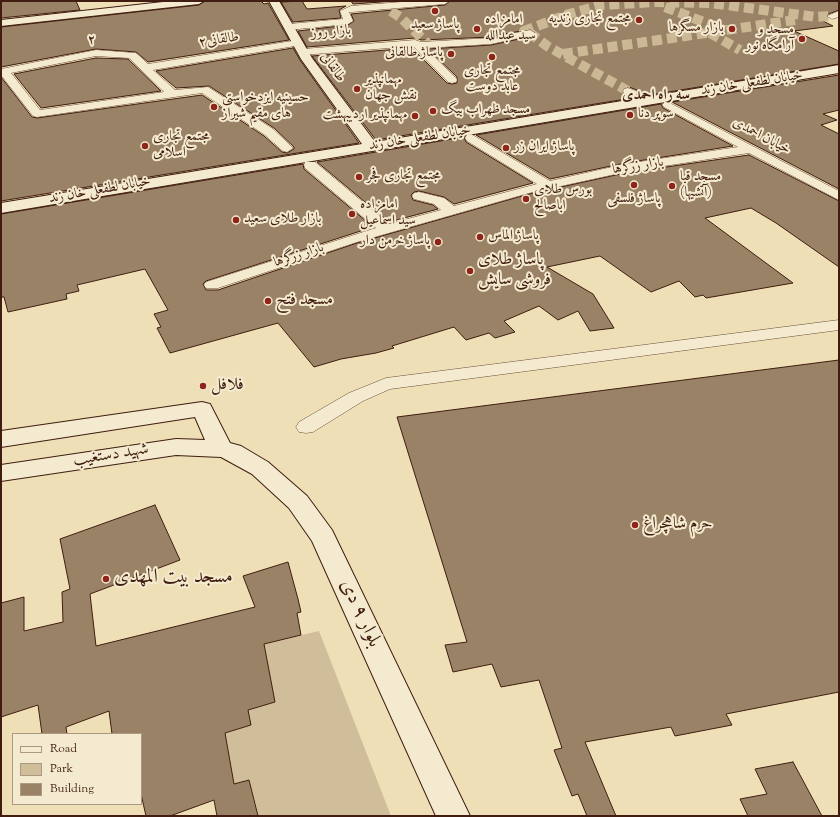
<!DOCTYPE html>
<html>
<head>
<meta charset="utf-8">
<style>
	body { margin:0 }
	#map { position:relative; width:840px; height:817px; overflow:hidden; background:#eedfb6; font-family:"Sorts Mill Goudy",serif }
	canvas { display:block }
	.frame { position:absolute; inset:0; border:2px solid #401d10; pointer-events:none }
	.legend { position:absolute; left:12px; top:733px; width:130px; height:72px; box-sizing:border-box; background:#f4ead0; border:1px solid #ac9883; margin:0; padding:5px 7px; list-style:none; font-size:12px; color:#401d10 }
	.legend li { display:flex; align-items:center; gap:8px; height:20px }
	.legend b { width:20px; border:1px solid #ac9883 }
</style>
</head>
<body>
<div id="map">
<canvas width="840" height="817"></canvas>
<div class="frame"></div>
<ul class="legend">
<li><b style="height:5px;background:#f4ead0"></b>Road</li>
<li><b style="height:11px;background:#d0be9a"></b>Park</li>
<li><b style="height:11px;background:#9a8266"></b>Building</li>
</ul>
</div>
<script>
const ctx = document.querySelector('canvas').getContext('2d');
ctx.lineJoin = 'round';
function fill(path, color) { ctx.fillStyle = color; ctx.fill(path, 'evenodd'); }
const poly = rows => new Path2D(rows.map(r => 'M' + r).join(''));
function trace(path, color, width, dash) { ctx.strokeStyle = color; ctx.lineWidth = width; ctx.lineCap = dash ? 'butt' : 'round'; ctx.setLineDash(dash || []); ctx.stroke(path); }
function drawText(font, color, halo, rows, align = 'center') {
  ctx.font = font + ' "Sorts Mill Goudy",Amiri,serif'; ctx.lineWidth = 4; ctx.setLineDash([]); ctx.textBaseline = 'middle'; ctx.strokeStyle = halo; ctx.fillStyle = color; for (const [text, x, y, turn = 0] of rows) {
    ctx.save(); ctx.translate(x, y); ctx.rotate((+turn || 0) * Math.PI / 180); ctx.textAlign = isNaN(turn) ? turn : align; if (halo) ctx.strokeText(text, 0, 0); ctx.fillText(text, 0, 0); ctx.restore();
  }
}
fill(poly([
	[319,631,391,816,258,816,249,780,234,784,225,733,251,725,247,710,275,702,264,644]
]), '#d0be9a');
const building = poly([
	[1,1,76,1,80,10,1,18,1,1],
	[205,1,261,1,264,4,268,3,289,40,148,62,136,52,96,49,1,67,1,27,199,5,205,1],
	[302,1,307,9,346,6,339,10,341,18,293,22,281,2,302,1],
	[351,1,395,1,353,4,351,1],
	[450,1,839,1,839,10,826,15,827,18,819,19,833,26,794,31,839,51,839,64,376,140,312,56,412,48,447,83,452,84,457,83,457,77,428,49,491,45,533,36,536,32,530,29,491,37,421,40,415,38,307,47,298,31,348,25,354,21,351,14,445,5,450,1],
	[629,87,637,90,637,96,631,97,623,94,623,88,629,87],
	[293,48,300,60,359,143,1,201,1,77,32,117,37,118,202,95,264,136,282,152,287,153,294,149,294,147,274,128,209,86,176,88,156,71,293,48],
	[96,58,128,59,161,91,41,108,14,74,96,58],
	[839,75,839,110,823,114,837,120,821,125,839,134,839,189,672,102,839,75],
	[661,104,663,108,733,146,625,163,550,179,476,135,661,104],
	[464,137,466,142,533,183,454,204,444,197,419,191,414,192,411,195,413,200,433,205,438,209,389,222,317,162,464,137],
	[749,155,839,201,839,267,776,223,751,208,705,218,793,283,706,298,703,295,695,297,679,281,651,292,600,256,547,267,593,294,614,328,590,331,578,311,558,320,539,306,504,321,515,332,495,338,489,333,466,340,454,327,392,346,394,348,376,353,341,359,314,367,278,323,170,353,157,328,161,327,154,314,168,310,145,269,77,285,79,291,66,294,67,299,8,312,4,297,1,297,1,214,303,164,304,169,373,227,206,281,203,284,206,290,218,290,357,243,529,194,625,173,749,155],
	[839,360,839,692,726,714,732,725,675,736,671,727,585,742,616,816,587,816,578,794,572,796,554,750,562,748,539,680,501,687,492,664,453,672,445,645,467,642,397,417,839,360],
	[155,505,180,560,90,594,96,646,255,607,243,576,288,562,298,599,301,612,297,613,301,635,264,644,275,702,248,710,251,725,225,733,234,784,249,780,258,816,217,816,214,800,170,816,146,816,141,794,141,734,112,734,109,711,66,727,67,734,42,734,38,705,1,717,1,603,24,597,24,631,63,622,62,592,70,589,60,539,155,505],
	[793,762,822,816,748,816,740,799,767,794,755,769,793,762]
]);
fill(building, '#9a8266');
trace(building, '#401d10', 1);
trace(poly([
	[665,7,724,30],
	[391,11,400,17,428,44],
	[710,33,740,50],
	[563,54,795,20],
	[628,91,547,46,530,33,524,31,569,14,602,5,656,2,711,3,816,17,832,16]
]), '#cbb895', 10, [10, 5]);
const street = poly([
	[414,1,449,1,445,4,352,12,349,12,353,21,348,24,289,30,284,27,289,24,343,19,340,11,351,6,414,1],
	[839,11,839,17,832,19,827,16,839,11],
	[530,30,535,33,533,35,491,44,425,48,456,78,457,80,456,82,452,83,448,82,413,46,303,55,298,52,303,49,415,40,421,42,491,38,530,30],
	[298,40,303,43,301,45,153,70,175,90,208,87,273,129,293,148,287,152,283,151,265,135,202,93,37,117,33,116,1,75,1,69,96,50,136,53,148,64,298,40],
	[96,56,129,58,164,92,40,110,11,73,96,56],
	[628,88,636,91,637,93,636,95,632,96,624,93,623,91,624,89,628,88],
	[668,102,839,191,839,200,749,153,625,172,529,193,357,242,218,288,206,288,204,285,206,282,376,228,305,168,304,165,305,162,315,162,389,224,441,210,434,204,414,199,412,196,414,193,419,192,444,198,454,206,537,184,467,141,465,138,467,135,471,134,550,181,625,164,738,147,664,107,662,105,664,103,668,102],
	[839,320,839,330,390,389,363,401,313,432,306,433,299,432,296,427,299,422,349,393,386,378,839,320]
]);
const secondary = poly([
	[172,1,204,1,199,4,1,26,1,20,172,1],
	[269,1,279,1,312,58,375,142,839,65,839,73,1,213,1,203,362,144,301,59,269,1],
	[202,402,210,404,230,443,241,446,268,462,307,496,332,530,470,816,436,816,312,541,289,508,252,474,221,457,176,455,1,481,1,465,176,439,205,440,195,417,1,447,1,431,202,402]
]);
trace(street, '#6c4e3a', 1);
trace(secondary, '#401d10', 2);
fill(street, '#f4ead0');
fill(secondary, '#f4ead0');
for (const [x, y, r, color] of [
	[435,11,4,"#8f2418"],
	[639,20,4,"#8f2418"],
	[477,29,4,"#8f2418"],
	[732,29,4,"#8f2418"],
	[802,39,4,"#8f2418"],
	[451,54,4,"#8f2418"],
	[492,57,4,"#8f2418"],
	[357,89,4,"#8f2418"],
	[214,107,4,"#8f2418"],
	[433,111,4,"#8f2418"],
	[630,115,4,"#8f2418"],
	[415,116,4,"#8f2418"],
	[145,146,4,"#8f2418"],
	[506,148,4,"#8f2418"],
	[359,177,4,"#8f2418"],
	[634,185,4,"#8f2418"],
	[672,186,4,"#8f2418"],
	[526,199,4,"#8f2418"],
	[352,214,4,"#8f2418"],
	[236,220,4,"#8f2418"],
	[480,237,4,"#8f2418"],
	[438,242,4,"#8f2418"],
	[470,271,4,"#8f2418"],
	[268,301,4,"#8f2418"],
	[203,386,4,"#8f2418"],
	[635,525,4,"#8f2418"],
	[106,579,4,"#8f2418"]
]) { const dot = new Path2D(); dot.arc(x, y, r, 0, 2 * Math.PI); ctx.fillStyle = color; ctx.fill(dot); trace(dot, '#f4ead0', 1.5); }
drawText('14px', '#401d10', '#f4ead0', [
	["مجتمع تجاری زندیه",631,20,"right"],
	["امامزاده",485,21],
	["سید عبدالله",485,37],
	["پاساژ سعید",435,26,"center"],
	["بازار مسگرها",724,29,"right"],
	["مسجد و",794,31,"right"],
	["آرامگاه نور",794,47,"right"],
	["پاساژ طالقانی",443,54,"right"],
	["مجتمع تجاری",492,72,"center"],
	["عابد دوست",492,88,"center"],
	["مهمانپذیر",365,81],
	["نقش جهان",365,97],
	["حسینیه ایزدخواستی",222,99],
	["های مقیم شیراز",222,115],
	["مسجد ظهراب بیگ",441,111],
	["سوپر دنا",638,115],
	["مهمانپذیر اردیبهشت",407,116,"right"],
	["مجتمع تجاری",153,138],
	["اسلامی",153,154],
	["پاساژ ایران زر",514,148],
	["مجتمع تجاری فجر",367,177],
	["مسجد قبا",680,178],
	["(آتشیها)",680,194],
	["بورس طلای",534,191],
	["اباصالح",534,207],
	["پاساژ فلسفی",634,200,"center"],
	["امامزاده",360,206],
	["سید اسماعیل",360,222],
	["بازار طلای سعید",244,220],
	["پاساژ الماس",488,237],
	["پاساژ خرمن دار",430,242,"right"]
], 'left');
drawText('14px', '#401d10', '#f4ead0', [
	["بازار روز",331,33,-5],
	["۲",92,41,-5],
	["طالقانی۲",219,41,-9],
	["طالقانی",332,68,55],
	["خیابان لطفعلی خان زند",752,84,-9],
	["خیابان احمدی",761,137,28],
	["خیابان لطفعلی خان زند",420,139,-9],
	["بازار زرگرها",638,167,-9],
	["خیابان لطفعلی خان زند",100,191,-10],
	["بازار زرگرها",299,256,-18]
]);
drawText('bold 15px', '#401d10', '#f4ead0', [
	["سه راه احمدی",656,96]
]);
drawText('17px', '#401d10', '#f4ead0', [
	["پاساژ طلای",478,261],
	["فروشی سایش",478,281],
	["مسجد فتح",276,301],
	["فلافل",211,386],
	["حرم شاهچراغ",643,525]
], 'left');
drawText('17px', '#401d10', '#f4ead0', [
	["شهید دستغیب",111,456,-9]
]);
drawText('20px', '#401d10', '#f4ead0', [
	["مسجد بیت المهدی",114,579]
], 'left');
drawText('20px', '#401d10', '#f4ead0', [
	["بلوار ۹ دی",359,614,65]
]);
</script>
</body>
</html>
